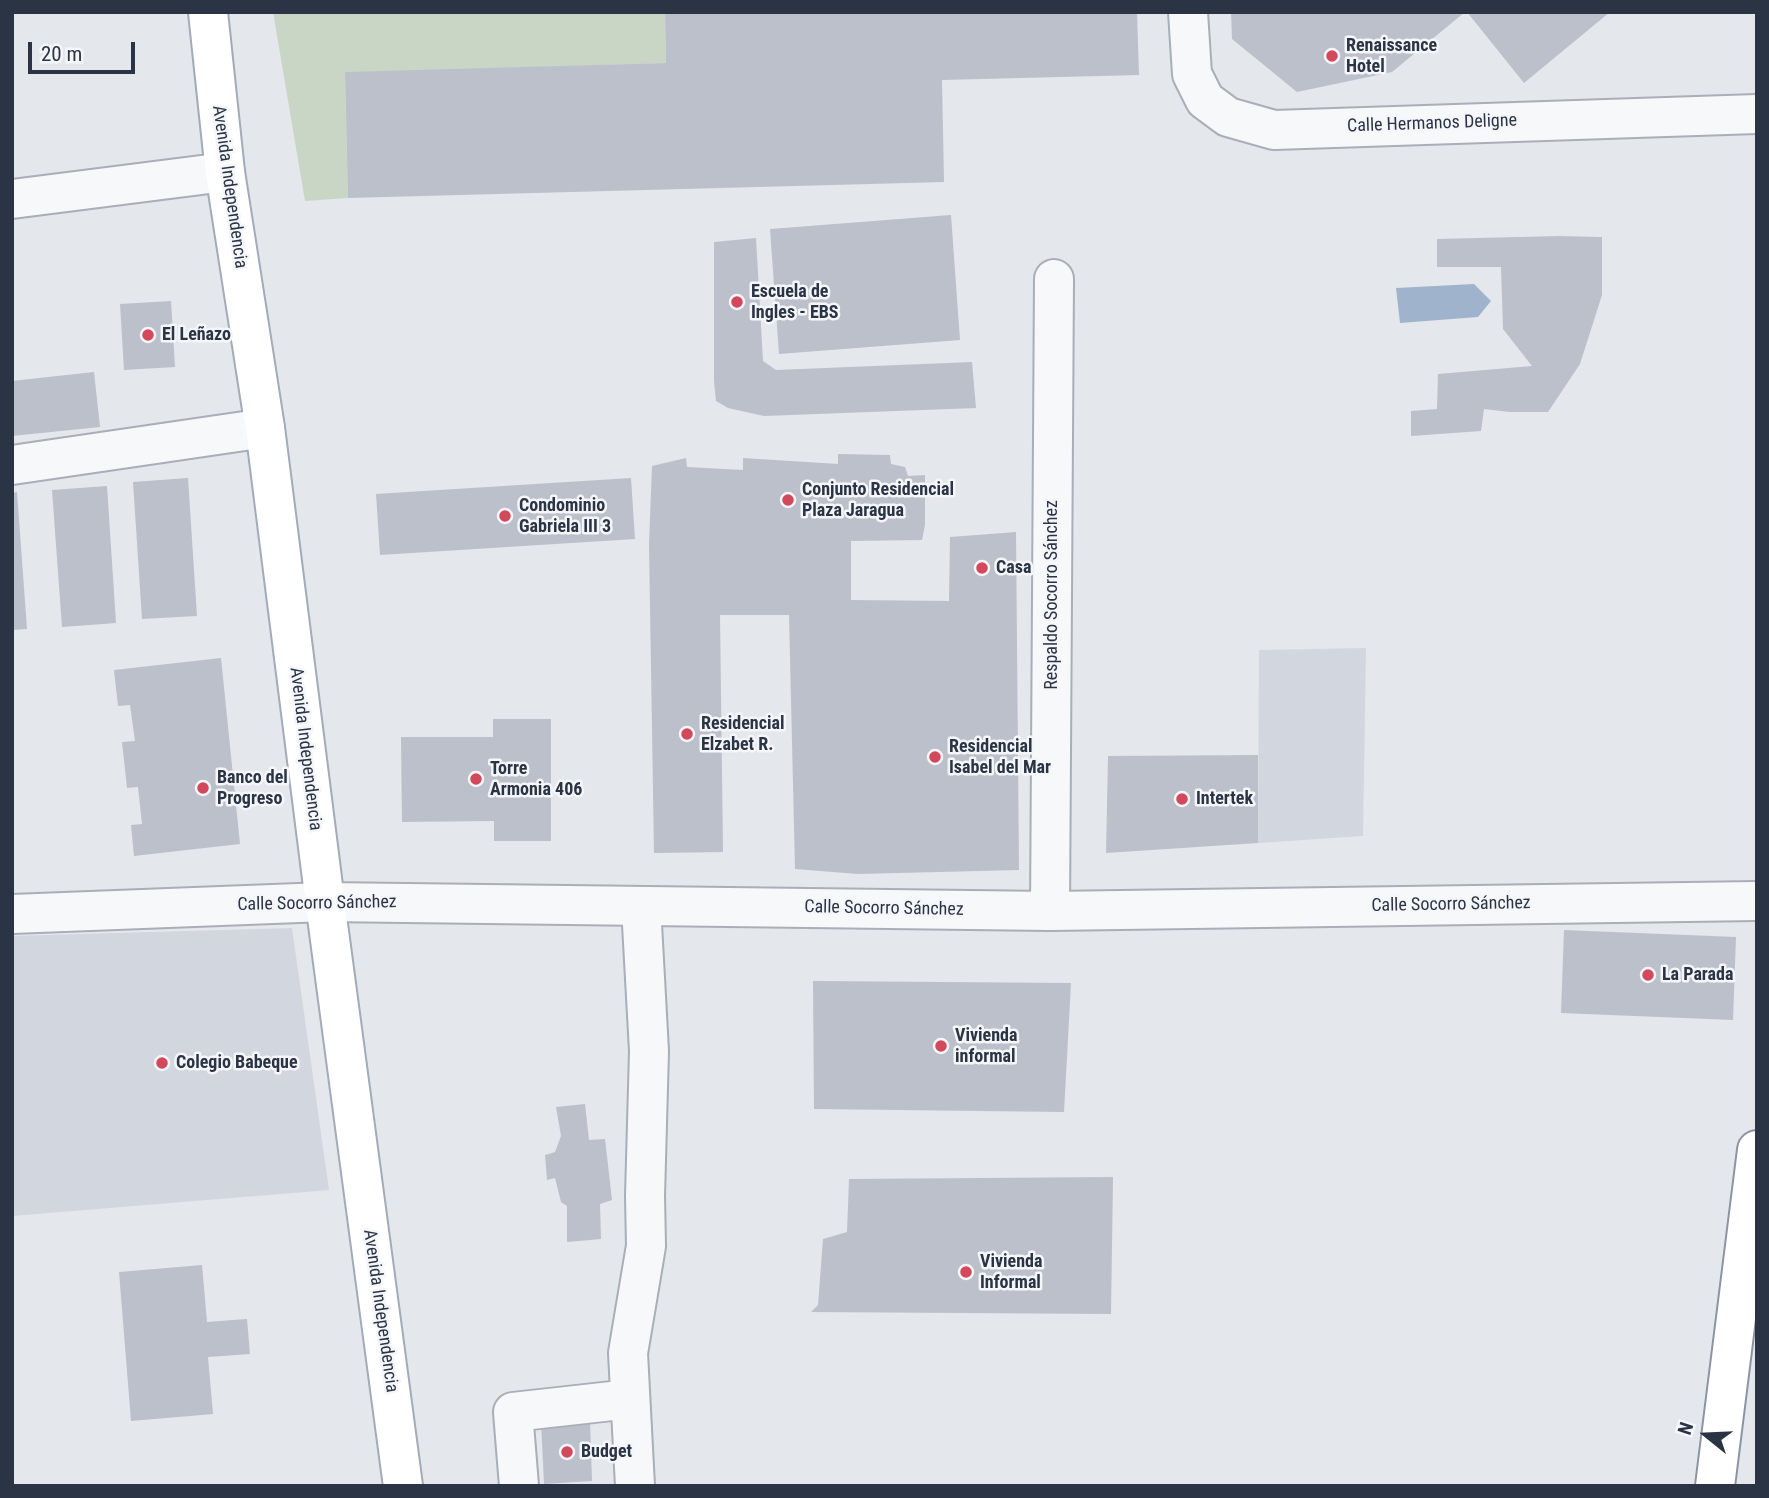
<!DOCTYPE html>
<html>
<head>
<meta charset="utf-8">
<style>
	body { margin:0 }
	#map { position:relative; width:1769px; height:1498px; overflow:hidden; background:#e4e7ec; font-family:"Roboto Condensed",sans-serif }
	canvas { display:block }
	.frame { position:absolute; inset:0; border:14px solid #2b3445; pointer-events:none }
	.north { position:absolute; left:1671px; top:1400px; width:70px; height:70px; -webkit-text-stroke:5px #f4f6f9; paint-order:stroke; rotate:288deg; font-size:19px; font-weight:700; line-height:28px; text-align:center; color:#2b3445 }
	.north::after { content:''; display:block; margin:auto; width:24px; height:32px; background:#2b3445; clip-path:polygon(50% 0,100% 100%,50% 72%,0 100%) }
	.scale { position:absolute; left:28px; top:42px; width:107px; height:32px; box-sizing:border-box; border:4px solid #2b3445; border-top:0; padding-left:9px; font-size:21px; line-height:24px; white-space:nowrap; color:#2b3445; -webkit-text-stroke:5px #f4f6f9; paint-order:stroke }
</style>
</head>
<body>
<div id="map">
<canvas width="1769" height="1498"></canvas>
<div class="frame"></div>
<div class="north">N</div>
<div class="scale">20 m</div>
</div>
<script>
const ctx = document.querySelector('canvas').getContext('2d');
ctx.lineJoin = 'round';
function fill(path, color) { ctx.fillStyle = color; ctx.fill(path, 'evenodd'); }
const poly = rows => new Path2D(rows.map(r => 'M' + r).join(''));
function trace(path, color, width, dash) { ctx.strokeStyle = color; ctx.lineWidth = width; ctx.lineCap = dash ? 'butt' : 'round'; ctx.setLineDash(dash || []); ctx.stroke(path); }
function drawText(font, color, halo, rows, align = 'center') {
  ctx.font = font + ' "Roboto Condensed",sans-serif'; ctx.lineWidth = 5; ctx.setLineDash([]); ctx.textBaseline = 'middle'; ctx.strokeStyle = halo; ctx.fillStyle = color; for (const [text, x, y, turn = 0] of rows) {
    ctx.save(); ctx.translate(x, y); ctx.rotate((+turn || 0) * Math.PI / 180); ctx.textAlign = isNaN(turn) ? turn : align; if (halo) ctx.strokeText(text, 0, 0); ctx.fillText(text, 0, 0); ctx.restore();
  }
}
fill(poly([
	[1366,648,1363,836,1258,843,1259,650],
	[292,928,329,1190,12,1216,12,936]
]), '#d2d6de');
fill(poly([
	[273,12,665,12,666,63,345,73,348,198,305,201]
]), '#c9d6c5');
fill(poly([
	[1474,284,1491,301,1478,317,1400,323,1396,288]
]), '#9fb4cc');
fill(poly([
	[665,12,1137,12,1139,75,942,80,944,182,348,198,345,72,666,63],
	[1231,12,1465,12,1392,72,1297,92,1232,39],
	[1467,12,1610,12,1524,83],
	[951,215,960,340,779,354,770,229],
	[1559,236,1602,237,1602,295,1580,364,1548,412,1510,412,1484,409,1481,431,1411,436,1411,411,1437,409,1438,374,1532,366,1503,329,1501,267,1437,267,1437,239],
	[756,238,763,361,776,370,972,362,976,408,764,416,728,408,716,401,714,381,714,242],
	[171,301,175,367,124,370,120,304],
	[94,372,100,427,12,436,12,381],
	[838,454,890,455,891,464,905,467,908,476,925,475,925,525,922,540,851,541,851,600,949,601,950,537,1016,532,1019,870,858,874,795,869,789,615,720,615,723,852,654,853,649,544,652,466,686,458,687,467,743,470,743,458,838,464],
	[188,478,197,616,142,619,133,482],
	[631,478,635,539,380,555,376,494],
	[107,486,116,623,62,627,52,490],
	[17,492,27,629,12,630,12,493],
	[221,658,240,844,134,856,131,825,142,824,138,787,127,788,122,742,135,741,130,705,118,706,114,670],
	[493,719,551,719,551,841,494,841,494,821,402,822,401,737,493,737],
	[1258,755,1258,843,1106,853,1108,756],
	[1564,930,1736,937,1733,1020,1561,1013],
	[813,981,1071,983,1064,1112,814,1109],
	[585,1104,589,1140,605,1139,612,1200,600,1204,601,1239,567,1242,567,1206,561,1202,555,1178,547,1180,545,1155,555,1152,561,1136,556,1107],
	[1113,1177,1111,1314,811,1312,818,1305,823,1239,847,1232,849,1179],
	[202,1265,207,1322,247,1319,250,1354,208,1357,213,1414,131,1421,119,1272],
	[590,1421,592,1481,544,1484,541,1422]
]), '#bbc0ca');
const minor = poly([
	[1188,12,1192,74,1205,100,1228,117,1274,130,1757,114],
	[12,199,225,172],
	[12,465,265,428],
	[1050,911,1054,279],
	[12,914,325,902,1050,911,1757,901],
	[519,1486,513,1412,630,1399],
	[635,1486,628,1353,646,1246,645,1196,649,1051,641,906]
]);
const major = poly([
	[208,12,225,172,265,428,325,902,403,1486]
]);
const highway = poly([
	[1715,1486,1757,1150]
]);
trace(minor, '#a9aeb7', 42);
trace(major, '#a3abb8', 42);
trace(highway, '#8b94a3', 42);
trace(minor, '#f7f8fa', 38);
trace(major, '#fff', 38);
trace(highway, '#fff', 38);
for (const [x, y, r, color] of [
	[1332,56,7,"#d1495b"],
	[737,302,7,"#d1495b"],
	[148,335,7,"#d1495b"],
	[788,500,7,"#d1495b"],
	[505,516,7,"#d1495b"],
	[982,568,7,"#d1495b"],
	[687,734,7,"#d1495b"],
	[935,757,7,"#d1495b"],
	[476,779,7,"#d1495b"],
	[203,788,7,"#d1495b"],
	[1182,799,7,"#d1495b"],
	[1648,975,7,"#d1495b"],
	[941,1046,7,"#d1495b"],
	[162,1063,7,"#d1495b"],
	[966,1272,7,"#d1495b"],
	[567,1452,7,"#d1495b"]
]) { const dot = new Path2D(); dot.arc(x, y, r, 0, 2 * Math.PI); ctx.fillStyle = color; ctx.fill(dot); trace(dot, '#f4f6f9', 2.5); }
drawText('bold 18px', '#2b3445', '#f4f6f9', [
	["Renaissance",1346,46],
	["Hotel",1346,67],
	["Escuela de",751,292],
	["Ingles - EBS",751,313],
	["El Leñazo",162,335],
	["Conjunto Residencial",802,490],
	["Plaza Jaragua",802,511],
	["Condominio",519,506],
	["Gabriela III 3",519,527],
	["Casa",996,568],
	["Residencial",701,724],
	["Elzabet R.",701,745],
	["Residencial",949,747],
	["Isabel del Mar",949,768],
	["Torre",490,769],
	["Armonia 406",490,790],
	["Banco del",217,778],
	["Progreso",217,799],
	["Intertek",1196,799],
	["La Parada",1662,975],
	["Vivienda",955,1036],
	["informal",955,1057],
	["Colegio Babeque",176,1063],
	["Vivienda",980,1262],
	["Informal",980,1283],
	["Budget",581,1452]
], 'left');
drawText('18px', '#2b3445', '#f4f6f9', [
	["Calle Hermanos Deligne",1432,124,-2],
	["Avenida Independencia",229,187,82],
	["Respaldo Socorro Sánchez",1052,595,-90],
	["Avenida Independencia",305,749,83],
	["Calle Socorro Sánchez",317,904,-1],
	["Calle Socorro Sánchez",1451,905,-1],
	["Calle Socorro Sánchez",884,909,1],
	["Avenida Independencia",380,1311,82]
]);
</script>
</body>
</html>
